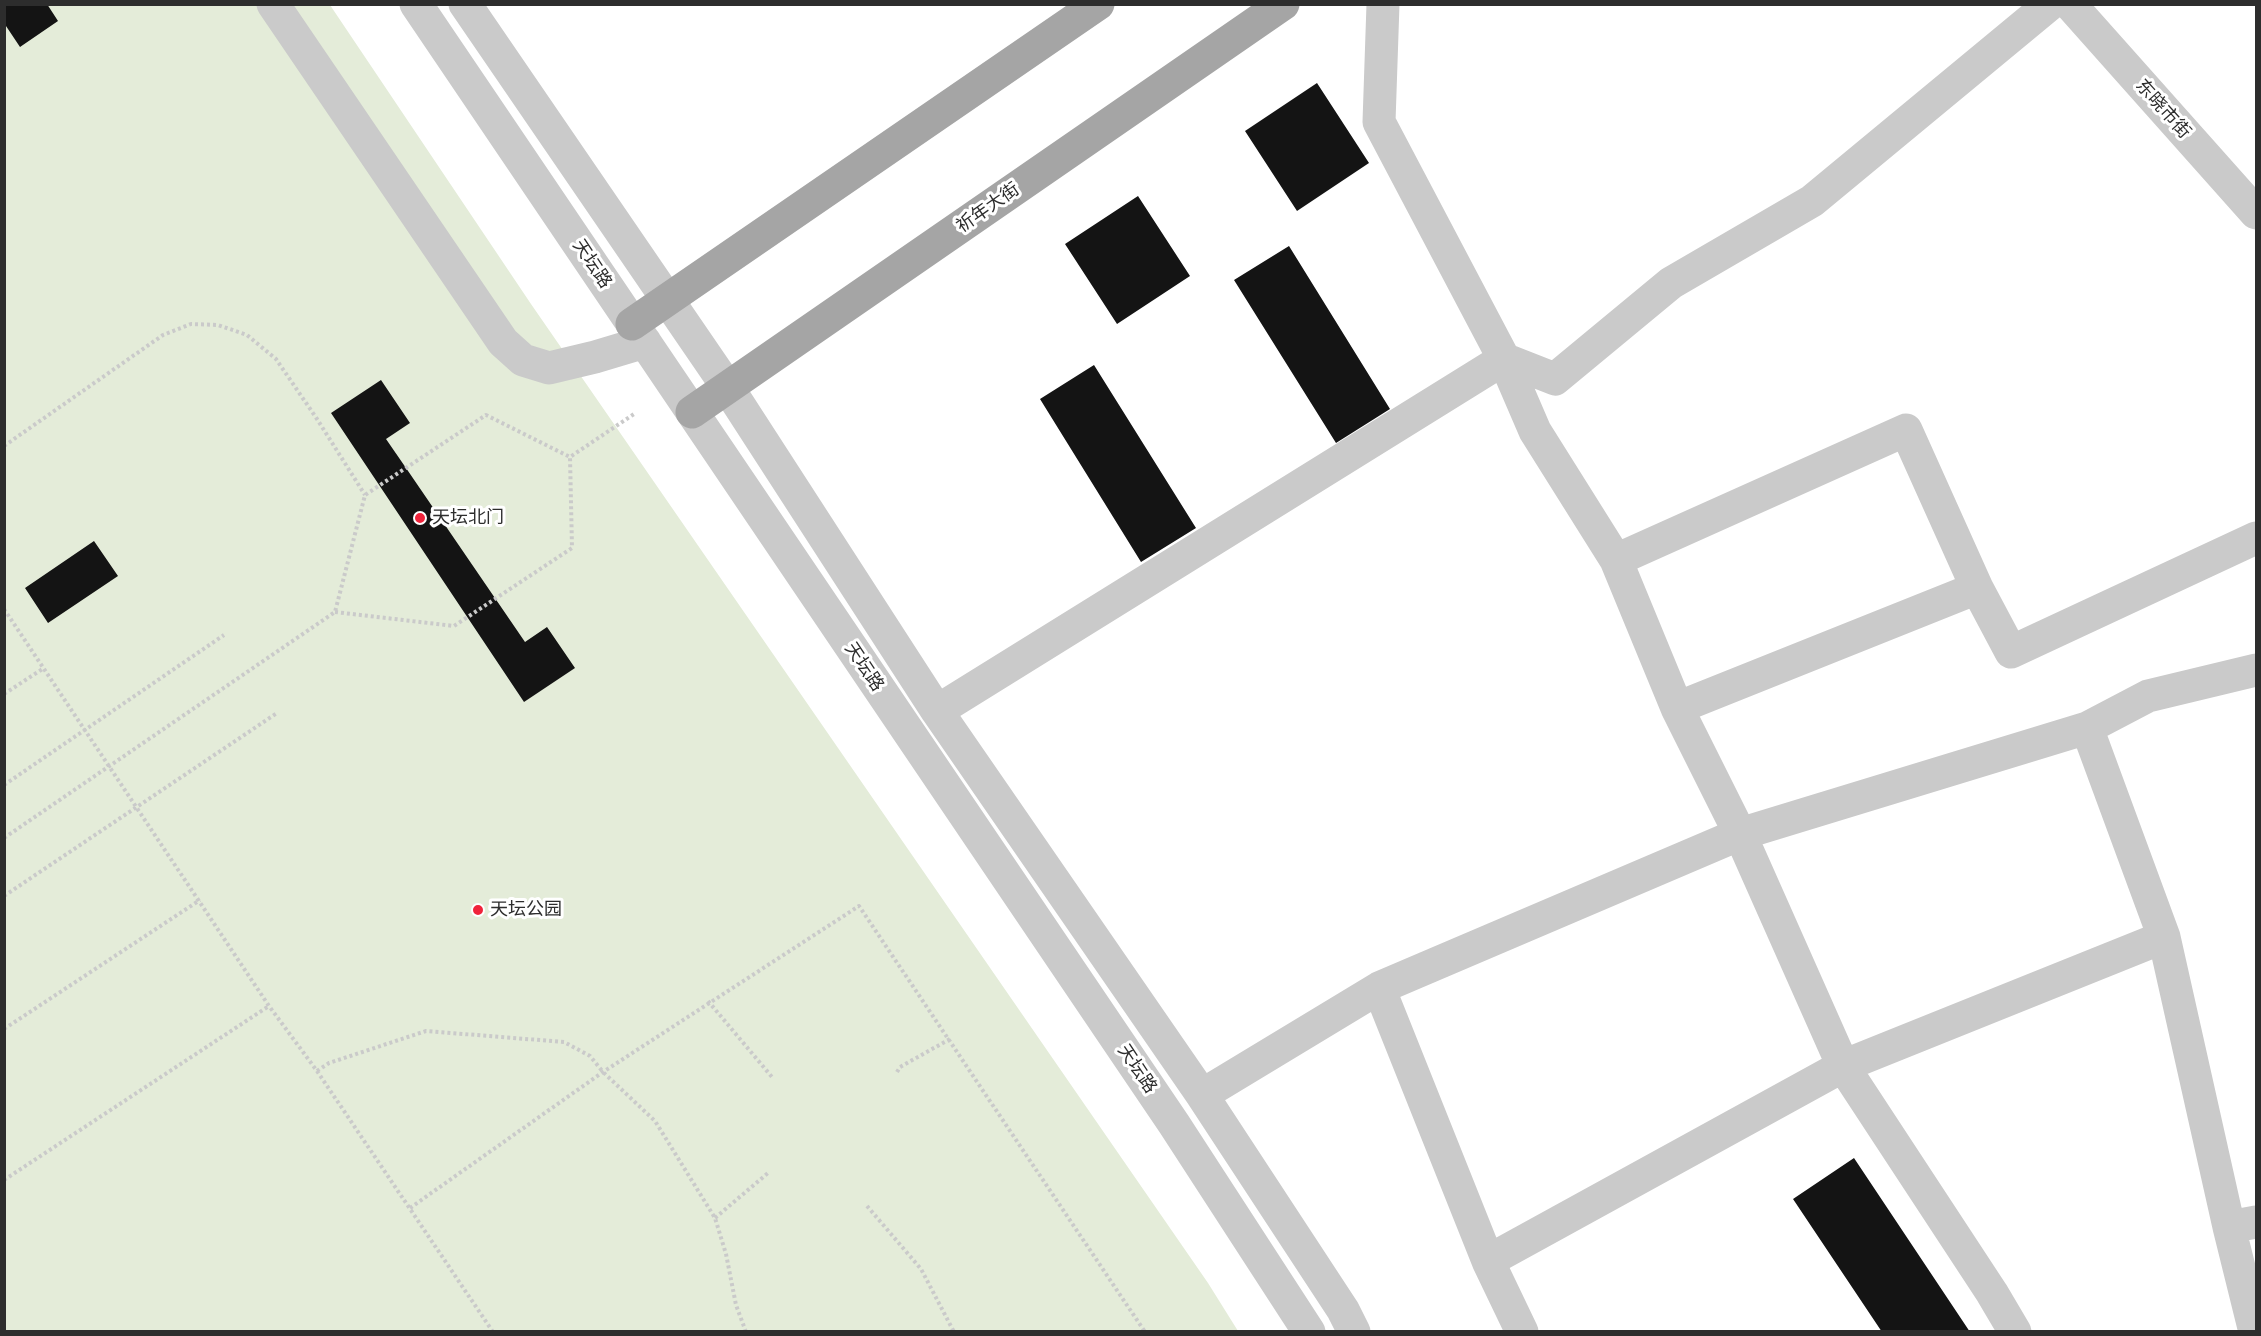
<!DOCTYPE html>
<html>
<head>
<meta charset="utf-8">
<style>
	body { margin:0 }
	#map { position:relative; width:2261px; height:1336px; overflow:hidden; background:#fff; font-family:Montserrat,sans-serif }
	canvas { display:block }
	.frame { position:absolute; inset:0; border:6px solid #2d2d2d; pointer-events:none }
</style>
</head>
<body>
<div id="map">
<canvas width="2261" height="1336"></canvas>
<div class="frame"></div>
</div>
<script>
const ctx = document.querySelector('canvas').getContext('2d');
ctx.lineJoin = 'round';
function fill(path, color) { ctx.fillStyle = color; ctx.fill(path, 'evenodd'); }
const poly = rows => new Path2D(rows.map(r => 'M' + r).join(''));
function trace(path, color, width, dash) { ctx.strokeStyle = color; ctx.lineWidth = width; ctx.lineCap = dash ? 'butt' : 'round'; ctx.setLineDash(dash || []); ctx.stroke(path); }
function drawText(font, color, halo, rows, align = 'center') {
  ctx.font = font + ' Montserrat,"Noto Sans SC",sans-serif'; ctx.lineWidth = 6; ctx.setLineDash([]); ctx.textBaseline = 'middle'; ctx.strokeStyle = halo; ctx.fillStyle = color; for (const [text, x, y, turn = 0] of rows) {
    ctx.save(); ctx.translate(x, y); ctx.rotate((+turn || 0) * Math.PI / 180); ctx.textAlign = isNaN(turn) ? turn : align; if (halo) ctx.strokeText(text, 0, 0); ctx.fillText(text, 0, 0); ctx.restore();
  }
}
fill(poly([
	[5,5,330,5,531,304,1208,1283,1238,1331,5,1332]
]), '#e4ecd9');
fill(poly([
	[4,4,47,4,58,21,20,47,4,23],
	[1317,83,1369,163,1297,211,1245,131],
	[1138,196,1190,276,1117,324,1065,244],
	[1289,246,1390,409,1336,443,1234,280],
	[1094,365,1196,528,1141,562,1040,399],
	[381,380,410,423,386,439,406,468,525,642,547,627,575,668,524,702,331,413],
	[94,541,118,576,48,623,25,588],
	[1854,1158,1970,1332,1882,1332,1793,1199]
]), '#141414');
trace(poly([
	[4,446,163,335,191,324,218,325,247,335,276,359,317,419,365,495],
	[4,609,269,1006,317,1071,493,1332],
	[335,612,454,626,572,548,570,457,634,414],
	[4,694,44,668],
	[4,785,224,635],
	[4,838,335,612,365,495,486,415,570,457],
	[4,896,277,713],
	[708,1001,772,1077],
	[4,1029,200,900],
	[317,1071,329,1063,426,1031,564,1042,590,1056,603,1072,655,1121,715,1218,726,1254,736,1305,746,1332],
	[897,1072,900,1067,950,1039],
	[4,1180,269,1006],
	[867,1206,921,1269,954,1332],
	[410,1208,603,1072,859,906,1145,1332],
	[715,1218,768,1173]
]), '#cacaca', 4, [3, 3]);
trace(poly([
	[273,4,503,342,523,360,549,368,595,357,645,342],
	[416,4,1174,1124,1309,1332],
	[465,4,728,388,937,711,1202,1095,1343,1310,1354,1332],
	[1383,4,1379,122,1504,359,1535,431,1616,560,1677,708,1740,834,1843,1066,1992,1293,2015,1332],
	[2070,4,2256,213],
	[1616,560,1906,430,1977,588,2011,652,2256,538],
	[1677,708,1977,588],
	[937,711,1504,359,1555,379,1671,283,1812,201,2050,4],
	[2087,728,2164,937,2229,1227,2255,1332],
	[1379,988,1488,1261,1522,1332],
	[1202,1095,1379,988,1740,834,2087,728,2148,696,2256,670],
	[2229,1227,2256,1222],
	[1488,1261,1843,1066,2164,937]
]), '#cacaca', 33);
trace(poly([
	[632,324,1098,4],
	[692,412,1283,4]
]), '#a5a5a5', 33);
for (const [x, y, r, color] of [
	[420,518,6,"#f0233b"],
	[478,910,6,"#f0233b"]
]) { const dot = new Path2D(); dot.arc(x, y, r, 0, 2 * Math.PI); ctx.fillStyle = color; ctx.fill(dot); trace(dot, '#fff', 2); }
drawText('18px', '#2d2d2d', '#fff', [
	["东晓市街",2163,109,48],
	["祈年大街",988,208,-35],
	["天坛路",592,264,56],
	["天坛路",864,667,56],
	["天坛路",1137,1069,56]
]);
drawText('18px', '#2d2d2d', '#fff', [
	["天坛北门",432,518],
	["天坛公园",490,910]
], 'left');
</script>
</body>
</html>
